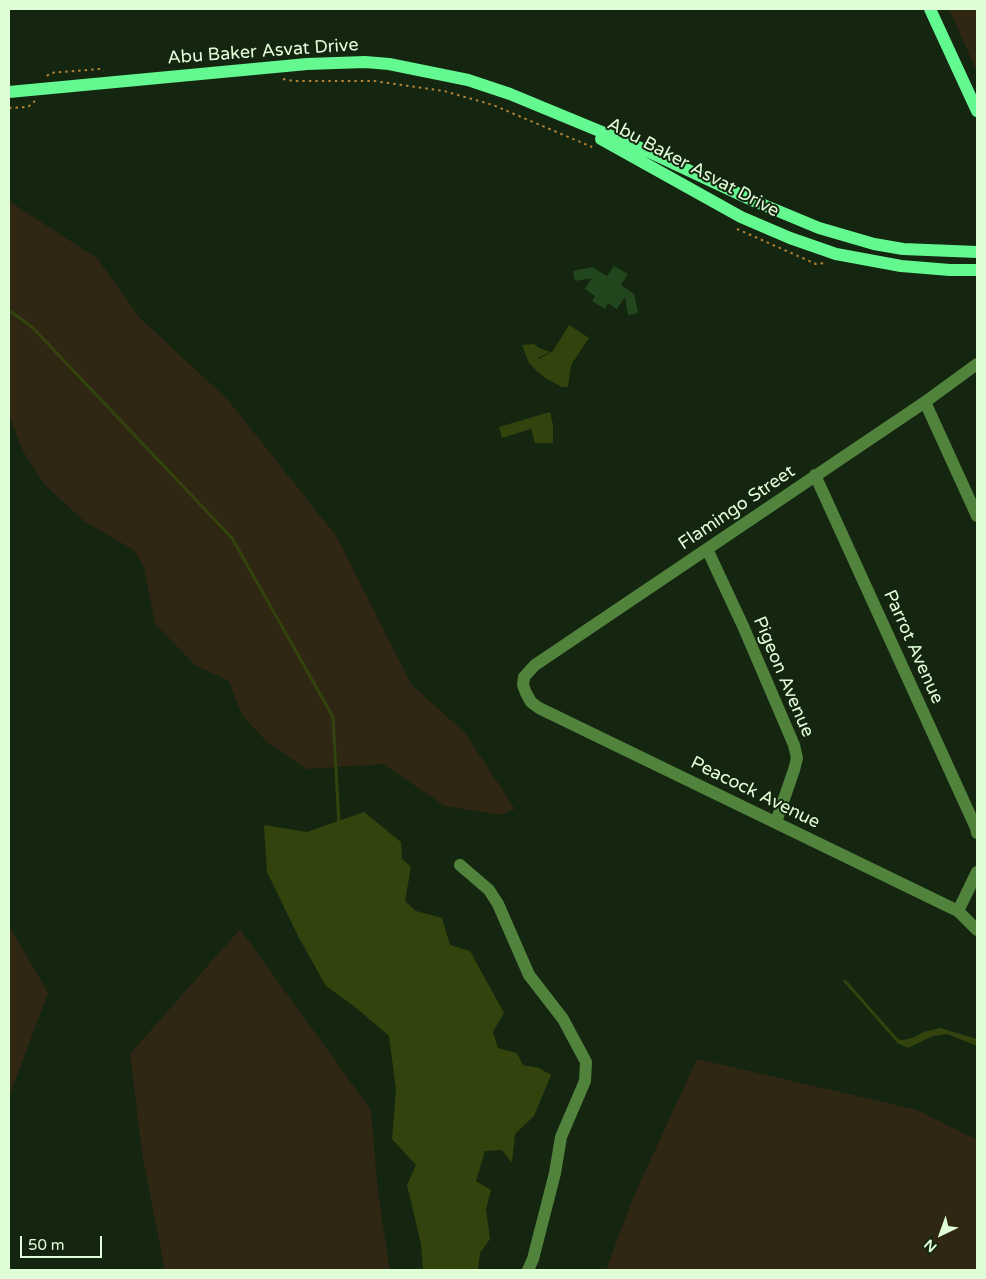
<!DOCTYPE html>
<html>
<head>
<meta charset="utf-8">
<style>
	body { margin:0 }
	#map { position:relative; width:986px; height:1279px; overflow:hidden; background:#142610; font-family:"Varela Round",sans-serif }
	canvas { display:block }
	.frame { position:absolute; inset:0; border:10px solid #dffdd7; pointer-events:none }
	.north { position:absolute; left:916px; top:1209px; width:50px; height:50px; -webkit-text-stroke:4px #142610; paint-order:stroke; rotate:222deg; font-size:14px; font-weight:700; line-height:20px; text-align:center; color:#dffdd7 }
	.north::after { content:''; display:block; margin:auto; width:18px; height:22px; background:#dffdd7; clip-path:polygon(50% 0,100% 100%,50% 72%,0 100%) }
	.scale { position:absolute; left:20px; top:1236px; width:82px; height:22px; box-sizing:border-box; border:2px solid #dffdd7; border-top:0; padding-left:6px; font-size:15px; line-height:18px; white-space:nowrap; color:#dffdd7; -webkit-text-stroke:4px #142610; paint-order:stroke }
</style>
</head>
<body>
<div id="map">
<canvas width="986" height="1279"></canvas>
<div class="frame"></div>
<div class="north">N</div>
<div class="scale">50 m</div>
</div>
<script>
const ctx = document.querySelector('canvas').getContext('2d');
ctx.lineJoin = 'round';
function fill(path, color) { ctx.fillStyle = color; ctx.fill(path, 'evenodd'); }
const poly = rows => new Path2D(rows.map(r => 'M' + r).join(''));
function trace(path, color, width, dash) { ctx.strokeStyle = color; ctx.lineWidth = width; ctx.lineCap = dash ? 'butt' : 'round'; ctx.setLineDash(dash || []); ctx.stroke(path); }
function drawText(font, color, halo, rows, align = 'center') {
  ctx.font = font + ' "Varela Round",sans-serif'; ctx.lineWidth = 4; ctx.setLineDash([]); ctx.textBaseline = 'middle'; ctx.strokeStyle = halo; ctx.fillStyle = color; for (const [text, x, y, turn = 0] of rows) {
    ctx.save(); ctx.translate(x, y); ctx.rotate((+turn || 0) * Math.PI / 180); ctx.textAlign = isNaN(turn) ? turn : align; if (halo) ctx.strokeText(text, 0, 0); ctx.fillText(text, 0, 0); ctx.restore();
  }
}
fill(poly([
	[949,9,977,9,977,72],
	[9,201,98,259,139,317,228,400,337,537,411,684,465,733,515,809,499,815,445,806,383,764,306,769,267,742,242,715,229,681,195,665,155,624,144,568,135,551,84,521,44,484,23,451,9,415],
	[9,925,48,993,9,1097],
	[240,929,371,1110,378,1193,390,1270,165,1270,142,1153,130,1054],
	[697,1059,917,1110,977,1140,977,1270,606,1270,632,1200]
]), '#302614');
fill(poly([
	[569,325,589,338,571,365,568,387,562,387,545,378,537,371,529,363,522,345,534,344,539,348,550,352,538,358,539,359,553,351],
	[550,412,553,425,553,443,535,443,531,429,502,438,499,427],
	[364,812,401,842,402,859,411,867,405,901,416,911,442,918,450,945,470,951,504,1013,493,1032,498,1048,517,1053,523,1065,539,1068,551,1075,534,1116,515,1134,512,1163,502,1150,485,1151,476,1181,491,1190,486,1209,490,1239,480,1253,478,1270,423,1270,421,1244,407,1185,416,1165,392,1139,396,1090,389,1036,355,1007,326,986,299,938,267,872,264,825,307,832],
	[940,1028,977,1039,977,1046,947,1034,933,1036,908,1048,895,1042,915,1037,923,1032]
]), '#32430d');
trace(poly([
	[9,310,33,328,232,538,333,717,339,824],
	[845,981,896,1039,902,1042]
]), '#32430d', 3);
fill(poly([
	[614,266,628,274,621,285,634,294,638,313,628,315,625,297,617,309,608,303,605,309,592,301,595,296,585,289,592,278,575,281,573,271,592,267,607,276]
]), '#22461d');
trace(poly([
	[47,76,50,73,99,69,104,71],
	[283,79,293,81,374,81,444,91,493,105,592,147],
	[9,108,28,107,35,101],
	[737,229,816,264,825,263]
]), '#b48335', 2, [2.5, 4]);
trace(poly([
	[977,364,925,402,535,665,524,677,523,685,526,693,531,702,539,708,958,911,977,930],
	[925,402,977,516],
	[815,475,976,828,977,833],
	[707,549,743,626,794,745,797,758,794,770,776,822],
	[460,865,489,890,498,904,529,975,563,1019,586,1062,585,1081,561,1137,555,1173,533,1259,528,1270],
	[958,911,977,872]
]), '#51833d', 12);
trace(poly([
	[930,9,977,111],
	[9,92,307,64,365,62,389,64,468,80,510,94,643,149,754,201,819,228,874,244,903,249,977,252],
	[601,139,741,217,790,238,836,254,901,266,950,270,977,270]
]), '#63f990', 12);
drawText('18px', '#dffdd7', '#142610', [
	["Abu Baker Asvat Drive",263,52,-4],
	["Abu Baker Asvat Drive",693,168,28],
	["Flamingo Street",737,508,-34],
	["Parrot Avenue",913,647,66],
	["Pigeon Avenue",783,677,67],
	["Peacock Avenue",755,793,26]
]);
</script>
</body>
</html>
